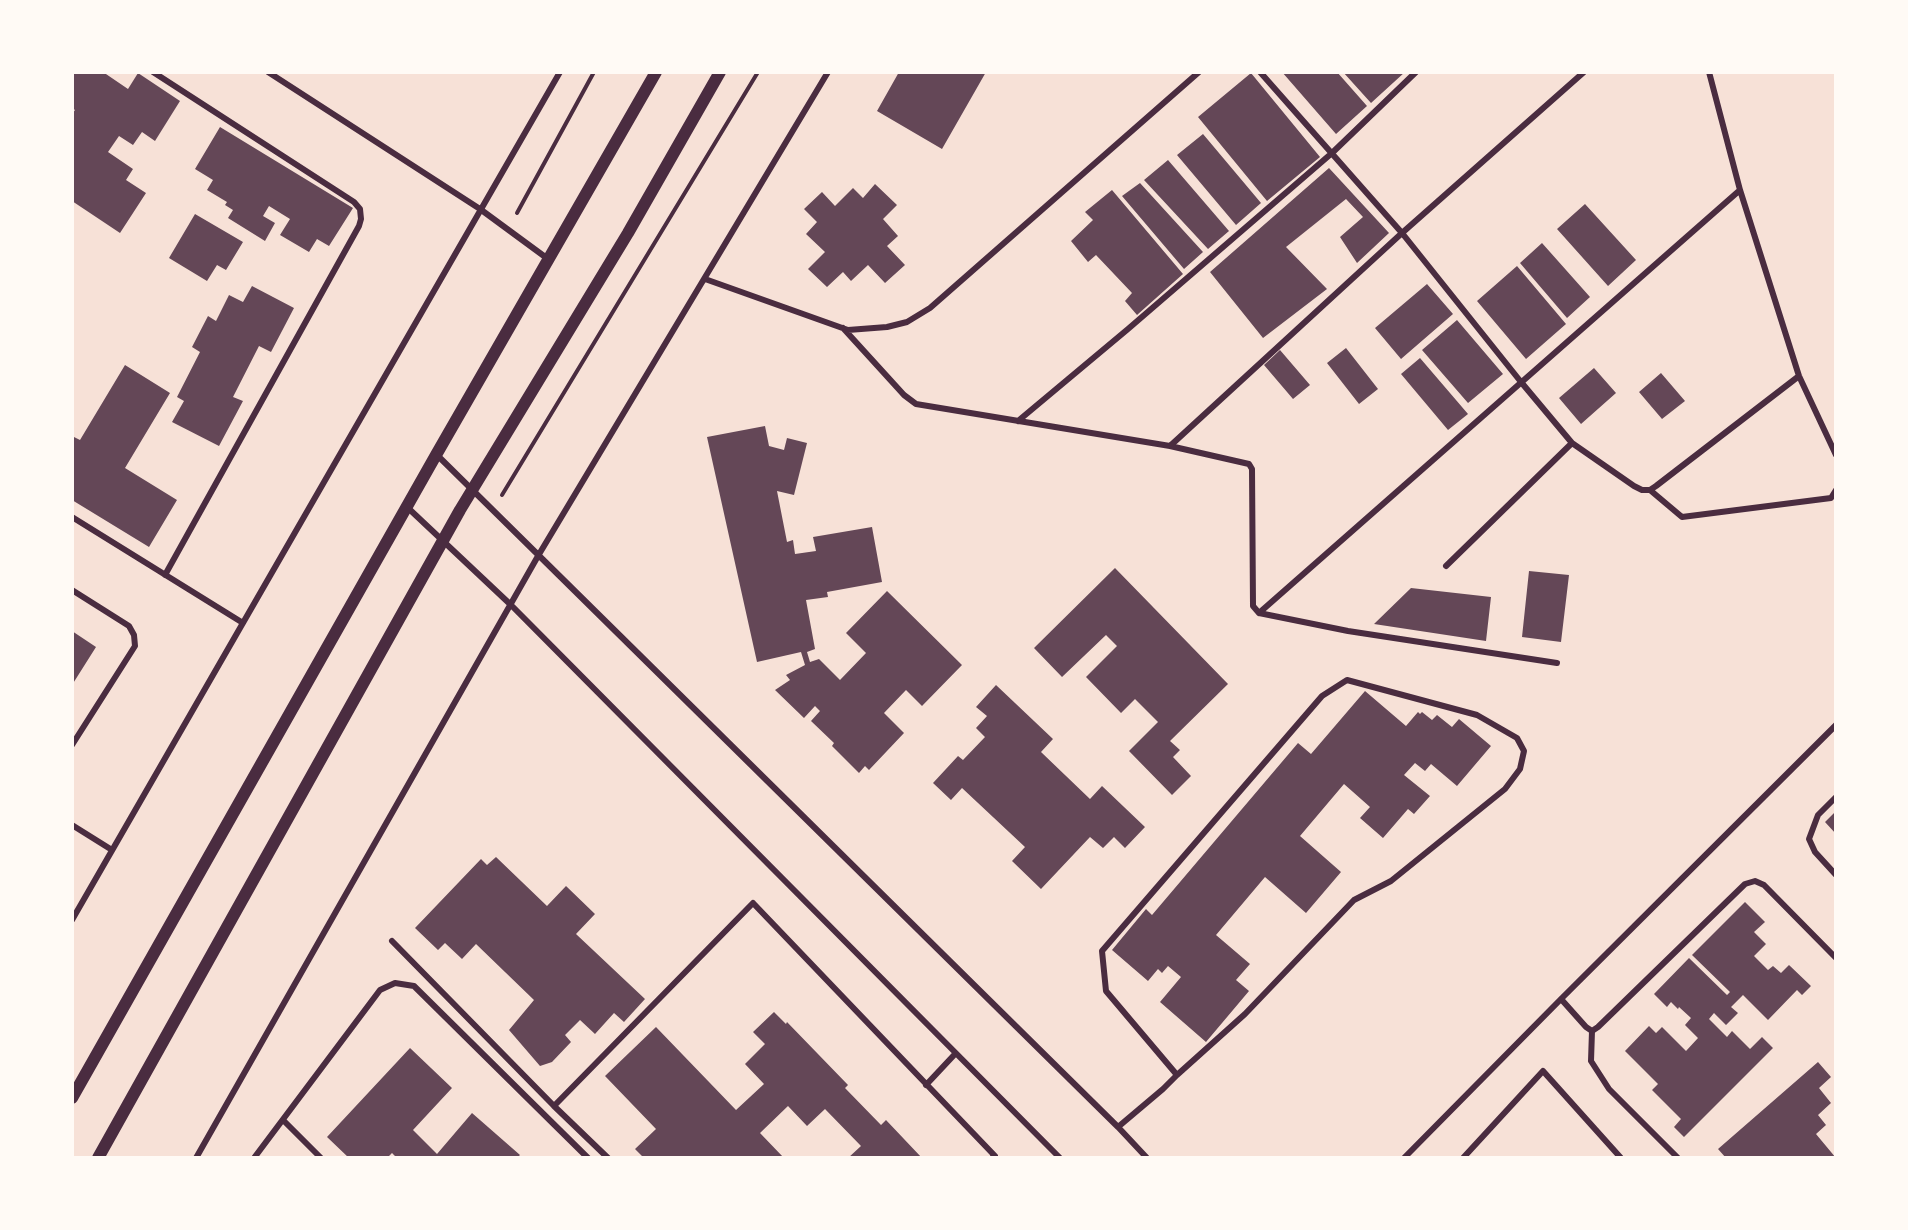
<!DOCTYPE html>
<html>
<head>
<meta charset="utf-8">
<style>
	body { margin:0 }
	#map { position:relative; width:1908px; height:1230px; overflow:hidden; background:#f7e1d7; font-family:"Golos Text",sans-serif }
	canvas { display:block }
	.frame { position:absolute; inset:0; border:74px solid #fffaf5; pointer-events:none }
</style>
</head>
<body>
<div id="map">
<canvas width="1908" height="1230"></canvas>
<div class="frame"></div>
</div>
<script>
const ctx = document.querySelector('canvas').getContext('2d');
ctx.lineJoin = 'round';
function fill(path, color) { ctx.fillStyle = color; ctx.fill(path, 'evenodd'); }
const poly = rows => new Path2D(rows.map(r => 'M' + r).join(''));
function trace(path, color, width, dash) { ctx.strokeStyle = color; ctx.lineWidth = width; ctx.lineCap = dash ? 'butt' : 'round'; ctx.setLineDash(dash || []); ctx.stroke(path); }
fill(poly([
	[72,72,103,72,128,89,138,73,180,101,155,141,142,132,133,145,119,136,108,152,133,169,126,180,146,193,120,233,72,201,72,114,75,110,72,108],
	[899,72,986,72,942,149,877,111],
	[1282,72,1337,72,1367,106,1336,134],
	[1343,72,1405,72,1371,103],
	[1251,73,1320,157,1267,201,1198,117],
	[220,127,353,208,329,246,317,239,309,252,280,235,290,219,269,206,263,216,275,223,265,241,228,218,233,210,225,205,227,202,207,190,213,180,195,169],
	[1203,134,1261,203,1236,225,1177,155],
	[1168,160,1229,231,1208,249,1144,180],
	[1329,168,1389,233,1357,263,1340,237,1363,217,1346,199,1286,247,1327,289,1263,338,1210,272],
	[1140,183,1203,252,1184,269,1122,196],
	[875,184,897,205,883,219,898,236,887,246,905,265,885,283,868,265,851,281,843,272,827,287,808,269,825,252,806,234,817,222,804,209,822,192,835,206,853,188,863,198],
	[1112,190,1183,274,1137,315,1125,301,1132,293,1096,255,1088,262,1071,241,1093,220,1085,212],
	[1585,204,1636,260,1608,286,1557,229],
	[195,214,243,242,226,270,217,265,207,281,169,258],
	[1542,243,1590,297,1567,318,1520,263],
	[1517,266,1566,324,1526,359,1477,301],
	[1427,284,1453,314,1401,359,1375,328],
	[252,286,294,308,271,352,259,346,233,397,243,401,219,446,172,422,184,401,177,397,200,352,192,347,208,316,216,321,229,295,243,302],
	[1457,320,1503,374,1468,403,1422,350],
	[1346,348,1378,389,1359,404,1327,363],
	[1280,350,1310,385,1293,399,1264,365],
	[1420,358,1468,414,1448,430,1401,374],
	[125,365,170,393,125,468,177,500,149,547,72,500,72,436,80,440],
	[1594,368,1616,393,1581,424,1559,398],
	[1661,373,1685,401,1662,419,1639,392],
	[765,426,769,446,784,450,787,438,807,443,794,495,777,491,787,542,793,540,795,554,816,551,813,537,872,527,882,582,827,592,828,597,806,600,815,649,807,652,810,662,819,659,840,680,866,653,846,633,887,591,962,665,922,706,906,690,884,713,904,733,869,770,865,766,859,773,832,746,834,743,811,721,820,711,815,706,804,718,775,690,790,680,786,675,805,665,801,652,757,662,707,437],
	[1115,568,1228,684,1170,741,1180,750,1173,757,1191,776,1172,795,1129,751,1158,722,1135,699,1121,713,1086,677,1117,646,1106,635,1062,677,1034,648],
	[1529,571,1569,575,1561,642,1522,637],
	[1411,588,1491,597,1486,641,1374,624],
	[72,631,96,647,72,685],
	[996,685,1053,739,1041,752,1090,799,1102,786,1145,827,1125,848,1114,837,1103,848,1090,837,1041,889,1012,861,1025,847,962,788,951,800,933,783,958,756,963,760,985,737,976,728,987,716,976,707],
	[1365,691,1406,726,1418,712,1420,714,1422,712,1432,720,1437,715,1452,727,1459,719,1491,746,1457,786,1431,764,1425,771,1415,763,1404,775,1430,796,1414,814,1408,809,1383,838,1360,818,1370,807,1344,784,1300,836,1341,872,1306,913,1265,877,1216,935,1250,964,1236,980,1249,991,1206,1042,1160,1002,1181,977,1168,966,1162,973,1158,969,1148,981,1112,950,1146,909,1152,915,1298,743,1311,754],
	[1836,811,1836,834,1825,822],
	[496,857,547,906,566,886,595,914,576,934,645,999,624,1022,614,1013,595,1034,580,1020,565,1035,571,1042,552,1062,540,1066,509,1030,534,1000,476,944,462,959,445,943,438,950,415,928,481,859,487,865],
	[1745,902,1765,922,1754,932,1766,944,1754,956,1768,970,1773,966,1781,973,1789,965,1811,986,1802,995,1797,990,1768,1020,1743,995,1731,1007,1738,1013,1726,1025,1714,1013,1709,1019,1727,1037,1732,1031,1750,1049,1762,1037,1773,1048,1684,1137,1674,1127,1681,1119,1652,1090,1658,1084,1625,1051,1649,1026,1656,1033,1662,1027,1686,1051,1698,1038,1685,1025,1691,1018,1679,1007,1678,1009,1671,1002,1667,1007,1654,994,1689,958,1727,995,1730,992,1692,955],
	[774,1012,786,1024,787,1022,848,1085,845,1088,881,1125,886,1120,922,1158,848,1158,861,1146,825,1109,807,1126,788,1106,760,1133,784,1158,644,1158,635,1149,656,1129,605,1076,656,1027,736,1110,764,1084,745,1064,765,1044,753,1032],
	[410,1048,452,1088,413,1130,437,1154,472,1113,520,1155,517,1158,397,1158,392,1153,387,1158,349,1158,327,1137],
	[1818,1062,1831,1077,1819,1088,1831,1103,1818,1115,1826,1125,1816,1134,1836,1158,1765,1158,1763,1156,1760,1158,1726,1158,1718,1149]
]), '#644757');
trace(poly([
	[517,213,594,72],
	[502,495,758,72]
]), '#4a2c40', 4);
trace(poly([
	[153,72,354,202,360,209,361,219,359,226,165,575],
	[268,72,480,209,548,259],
	[1260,72,1402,233,1521,382,1572,443,1634,486,1642,490,1650,490,1656,486,1799,376],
	[1709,72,1740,190,1799,376,1836,455],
	[705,279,848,330,887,327,907,322,930,308,1199,72],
	[843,328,904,395,916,404,1170,446,1249,464,1252,469,1253,606,1259,613,1348,631,1557,663],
	[1018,421,1128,329,1332,153,1416,72],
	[1170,446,1402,233,1584,72],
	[437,455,1118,1127,1147,1158],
	[1650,490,1682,517,1831,498,1836,490],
	[407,507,511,605,1060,1158],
	[72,517,243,623],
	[1446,566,1572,443],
	[72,590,129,626,134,635,135,646,72,745],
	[1259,613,1740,190],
	[1836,797,1818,815,1809,839,1815,852,1836,875],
	[72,825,112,850],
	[72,920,560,72],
	[392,941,554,1106],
	[1561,999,1586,1027,1592,1031,1598,1027,1745,884,1755,881,1764,885,1836,958],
	[1592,1031,1591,1061,1609,1089,1678,1158],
	[926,1085,955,1054],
	[283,1120,321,1158],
	[1118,1127,1163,1089,1177,1075,1245,1014,1354,900,1391,881,1505,789,1520,769,1524,751,1517,738,1477,715,1347,680,1322,696,1102,951,1106,991,1177,1075],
	[196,1158,538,556,828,72],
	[254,1158,380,990,395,983,414,986,588,1158],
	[608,1158,554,1106,753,903,995,1156,992,1158],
	[1404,1158,1561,999,1836,725],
	[1463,1158,1543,1071,1621,1158]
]), '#4a2c40', 6);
trace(poly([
	[72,1098,436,455,656,72],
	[98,1158,460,510,628,233,720,72]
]), '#4a2c40', 12);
</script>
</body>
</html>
